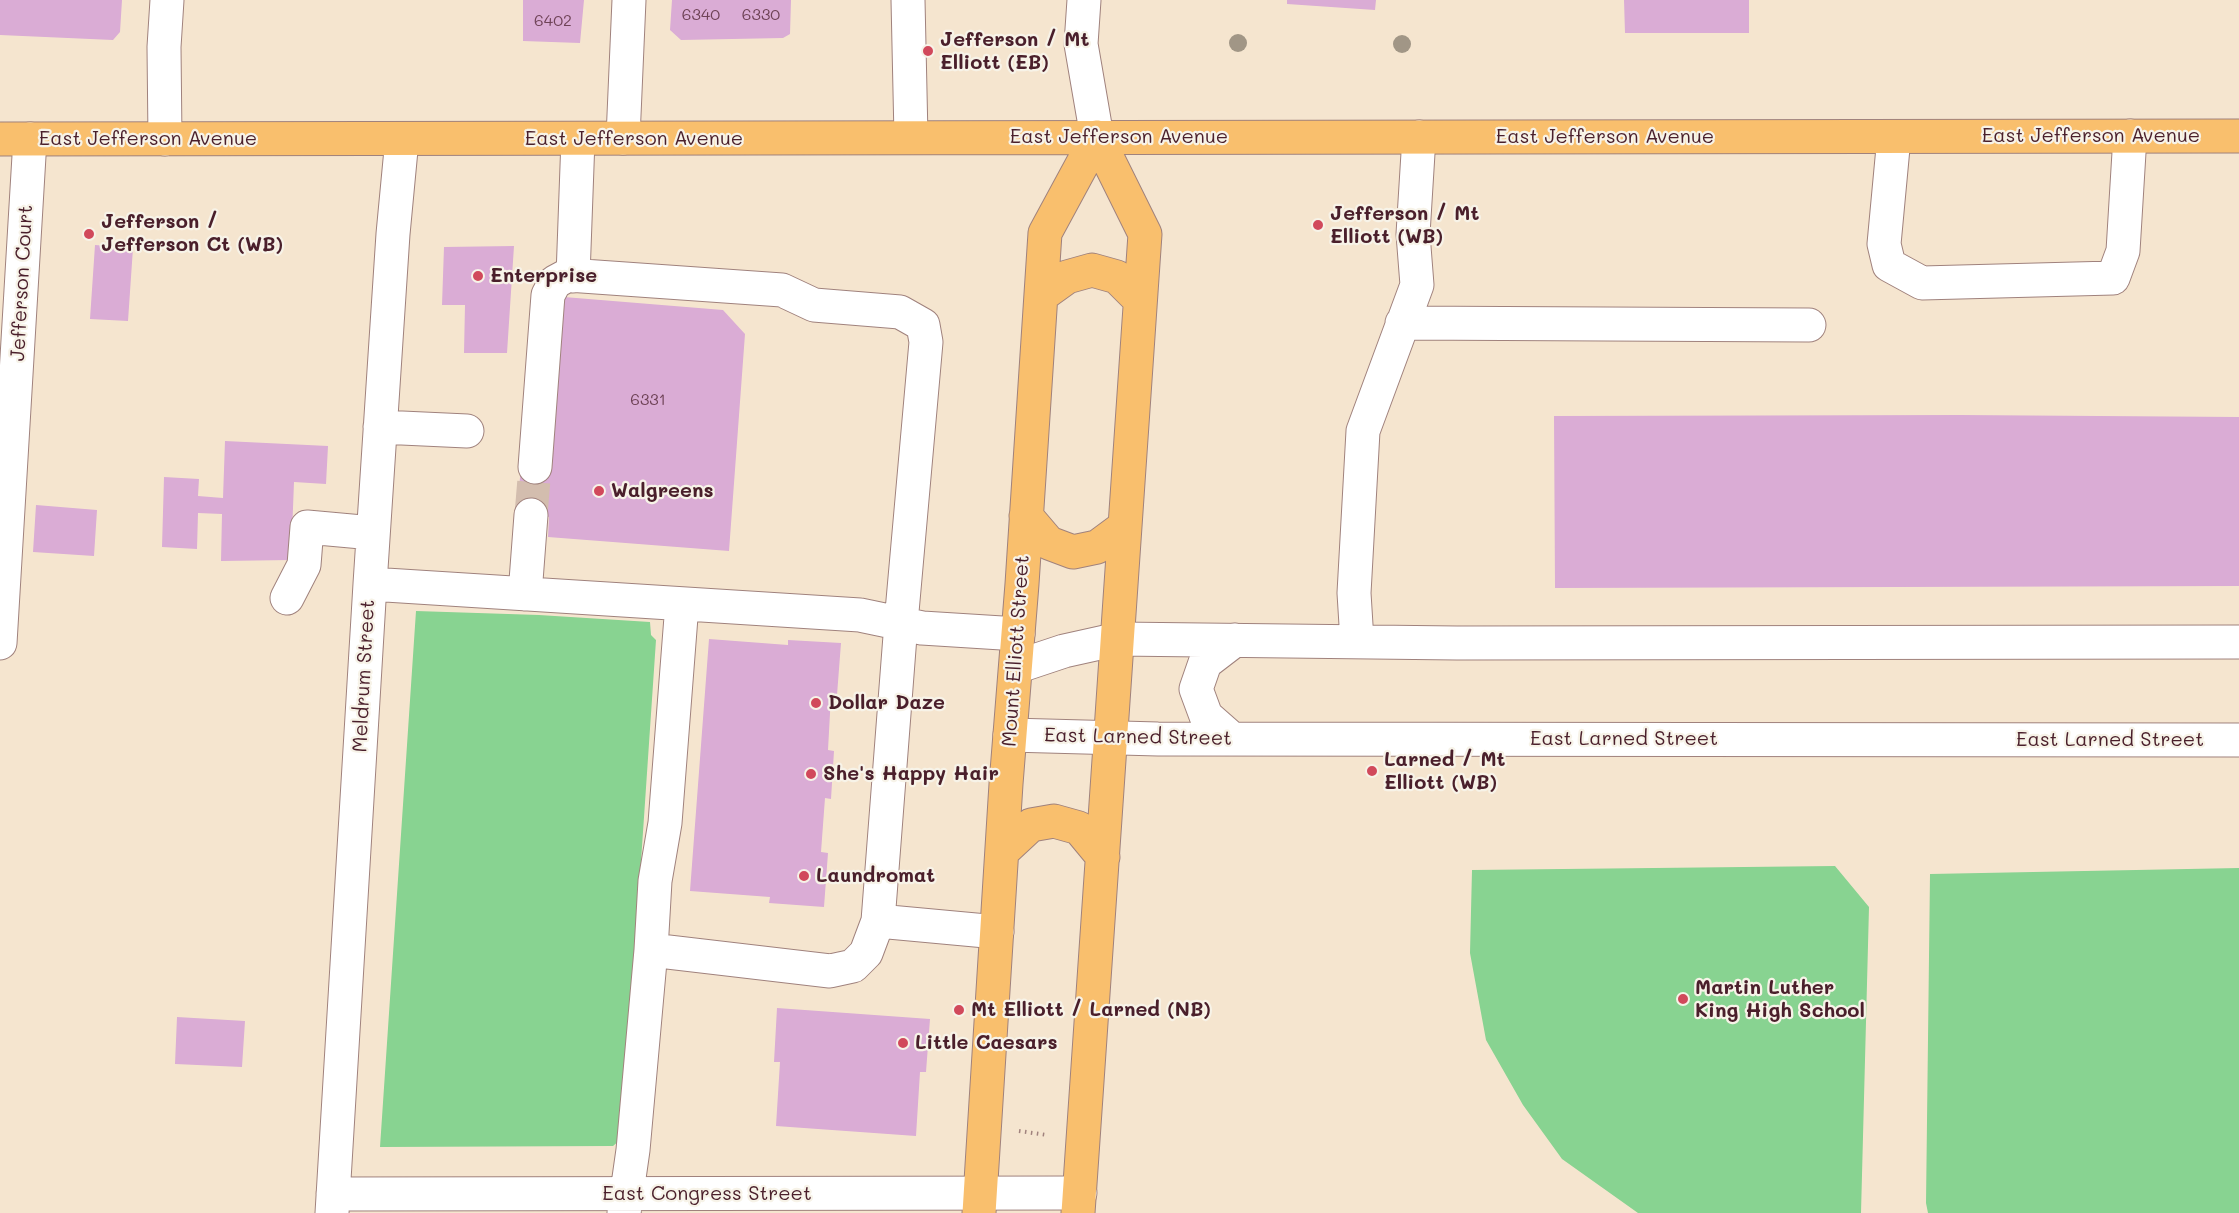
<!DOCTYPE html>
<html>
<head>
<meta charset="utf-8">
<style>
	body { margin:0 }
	canvas { display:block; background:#f5e5cf }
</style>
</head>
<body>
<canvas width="2239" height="1213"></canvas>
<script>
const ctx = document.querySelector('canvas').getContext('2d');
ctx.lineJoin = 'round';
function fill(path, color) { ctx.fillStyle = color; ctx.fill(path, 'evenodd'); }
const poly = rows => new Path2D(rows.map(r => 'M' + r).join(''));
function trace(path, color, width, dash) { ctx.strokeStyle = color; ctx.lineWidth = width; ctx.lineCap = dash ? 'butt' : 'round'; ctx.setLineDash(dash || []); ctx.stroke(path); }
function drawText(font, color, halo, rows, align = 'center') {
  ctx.font = font + ' Mali,sans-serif'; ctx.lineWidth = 4.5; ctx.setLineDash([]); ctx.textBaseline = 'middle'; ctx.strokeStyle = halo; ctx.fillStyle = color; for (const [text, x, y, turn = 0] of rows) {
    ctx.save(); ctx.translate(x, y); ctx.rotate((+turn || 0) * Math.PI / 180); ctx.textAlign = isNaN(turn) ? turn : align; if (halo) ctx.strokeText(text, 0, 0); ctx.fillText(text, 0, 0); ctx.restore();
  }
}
fill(poly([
	[416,611,539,615,650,622,651,635,656,640,623,1127,620,1140,613,1146,380,1147],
	[1835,866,1869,907,1861,1213,1638,1213,1562,1159,1523,1105,1486,1040,1470,953,1472,870],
	[2239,868,2239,1213,1928,1213,1926,1203,1930,874]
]), '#88d391');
fill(poly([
	[0,0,122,0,120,32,113,40,0,35],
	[523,0,584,0,580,43,523,41],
	[672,0,791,0,790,34,783,38,681,40,670,30],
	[1287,0,1376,0,1375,10,1287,4],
	[1624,0,1749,0,1749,33,1625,33],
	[95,245,133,248,128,321,90,319],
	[514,246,507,353,464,353,465,305,442,305,444,247],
	[564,297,723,310,745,334,729,551,548,537,549,517,517,514,521,465,552,468],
	[1960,415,2239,417,2239,586,1555,588,1554,416],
	[225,441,328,446,326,484,294,482,291,560,221,561,222,514,198,513,197,549,162,547,164,477,199,479,198,496,223,498],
	[36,505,97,510,94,556,33,552],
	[709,639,788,645,788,640,841,643,837,695,831,695,828,750,834,751,831,799,825,798,821,852,828,853,824,907,769,903,770,897,690,891],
	[777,1008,930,1019,926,1072,920,1072,916,1136,776,1126,780,1062,774,1062],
	[177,1017,245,1021,242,1067,175,1064]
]), '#daacd5');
trace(poly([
	[531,515,535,467]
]), '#d3bdae', 33, [33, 16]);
const minor = poly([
	[908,0,911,137],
	[1084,0,1081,44,1097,137],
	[1894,137,1884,244,1889,265,1922,283,2113,278,2123,251,2130,136],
	[623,138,629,0],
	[165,139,164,47,167,0],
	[573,276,578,139],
	[1402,323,1809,325],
	[380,427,467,431],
	[535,467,548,295,555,282,568,275,782,290,814,305,900,312,923,325,926,342,901,623,878,921,866,953,853,966,830,971,651,950],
	[370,584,860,615,922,628,1018,634],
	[525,594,531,515],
	[287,598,304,565,307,527,373,533],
	[1357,641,1354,593,1363,431,1417,285,1413,234,1419,137],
	[0,643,30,139],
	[1016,667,1064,651,1118,639,1457,643,2239,642],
	[1010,735,1158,739,2239,740],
	[1231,738,1206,716,1196,689,1205,663,1235,640],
	[878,921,997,932],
	[333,1194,1080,1193],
	[332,1213,370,584,393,234,402,139],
	[624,1213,633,1150,651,950,655,881,665,823,682,604]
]);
const major = poly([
	[0,139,2239,136],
	[1042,295,1067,277,1092,270,1117,277,1140,300],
	[1026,516,1049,543,1073,552,1097,547,1124,527],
	[1003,851,1031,825,1054,821,1079,828,1103,857],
	[979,1213,1006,784,1022,584,1045,233,1097,137],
	[1078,1213,1145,234,1097,137]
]);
trace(minor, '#a0827d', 35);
trace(major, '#a0827d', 35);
trace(poly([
	[1019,1131,1047,1135]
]), '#a0827d', 4, [1.5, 4.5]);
trace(minor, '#fff', 33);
trace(major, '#f9bf6d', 33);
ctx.fillStyle = '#a19686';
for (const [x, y] of [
	[1238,43],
	[1402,44]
]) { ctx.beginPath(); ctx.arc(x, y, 9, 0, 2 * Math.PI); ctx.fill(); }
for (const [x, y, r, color] of [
	[928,51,6,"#d1495b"],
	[1318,225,6,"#d1495b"],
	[89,234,6,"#d1495b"],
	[478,276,6,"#d1495b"],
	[599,491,6,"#d1495b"],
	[816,703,6,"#d1495b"],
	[1372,771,6,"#d1495b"],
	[811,774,6,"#d1495b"],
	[804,876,6,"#d1495b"],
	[1683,999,6,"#d1495b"],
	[959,1010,6,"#d1495b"],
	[903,1043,6,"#d1495b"]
]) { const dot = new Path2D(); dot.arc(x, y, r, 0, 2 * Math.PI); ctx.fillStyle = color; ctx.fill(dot); trace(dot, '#f7f3e8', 2); }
drawText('16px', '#6e4256', null, [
	["6340",701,15],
	["6330",761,15],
	["6402",553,21],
	["6331",648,400]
]);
drawText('bold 20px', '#4a1f2b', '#f7f3e8', [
	["Jefferson / Mt",940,40],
	["Elliott (EB)",940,63],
	["Jefferson / Mt",1330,214],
	["Elliott (WB)",1330,237],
	["Jefferson /",101,222],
	["Jefferson Ct (WB)",101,245],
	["Enterprise",490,276],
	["Walgreens",611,491],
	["Dollar Daze",828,703],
	["Larned / Mt",1384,760],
	["Elliott (WB)",1384,783],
	["She's Happy Hair",823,774],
	["Laundromat",816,876],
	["Martin Luther",1695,988],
	["King High School",1695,1011],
	["Mt Elliott / Larned (NB)",971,1010],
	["Little Caesars",915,1043]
], 'left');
drawText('20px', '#4a1f2b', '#f7f3e8', [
	["East Jefferson Avenue",2091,136],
	["East Jefferson Avenue",1119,137],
	["East Jefferson Avenue",1605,137],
	["East Jefferson Avenue",148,139],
	["East Jefferson Avenue",634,139],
	["Jefferson Court",22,283,-87],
	["Mount Elliott Street",1016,651,-86],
	["Meldrum Street",364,676,-87],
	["East Larned Street",1138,737,1],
	["East Larned Street",1624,739],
	["East Larned Street",2110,740],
	["East Congress Street",707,1194]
]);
</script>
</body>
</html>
